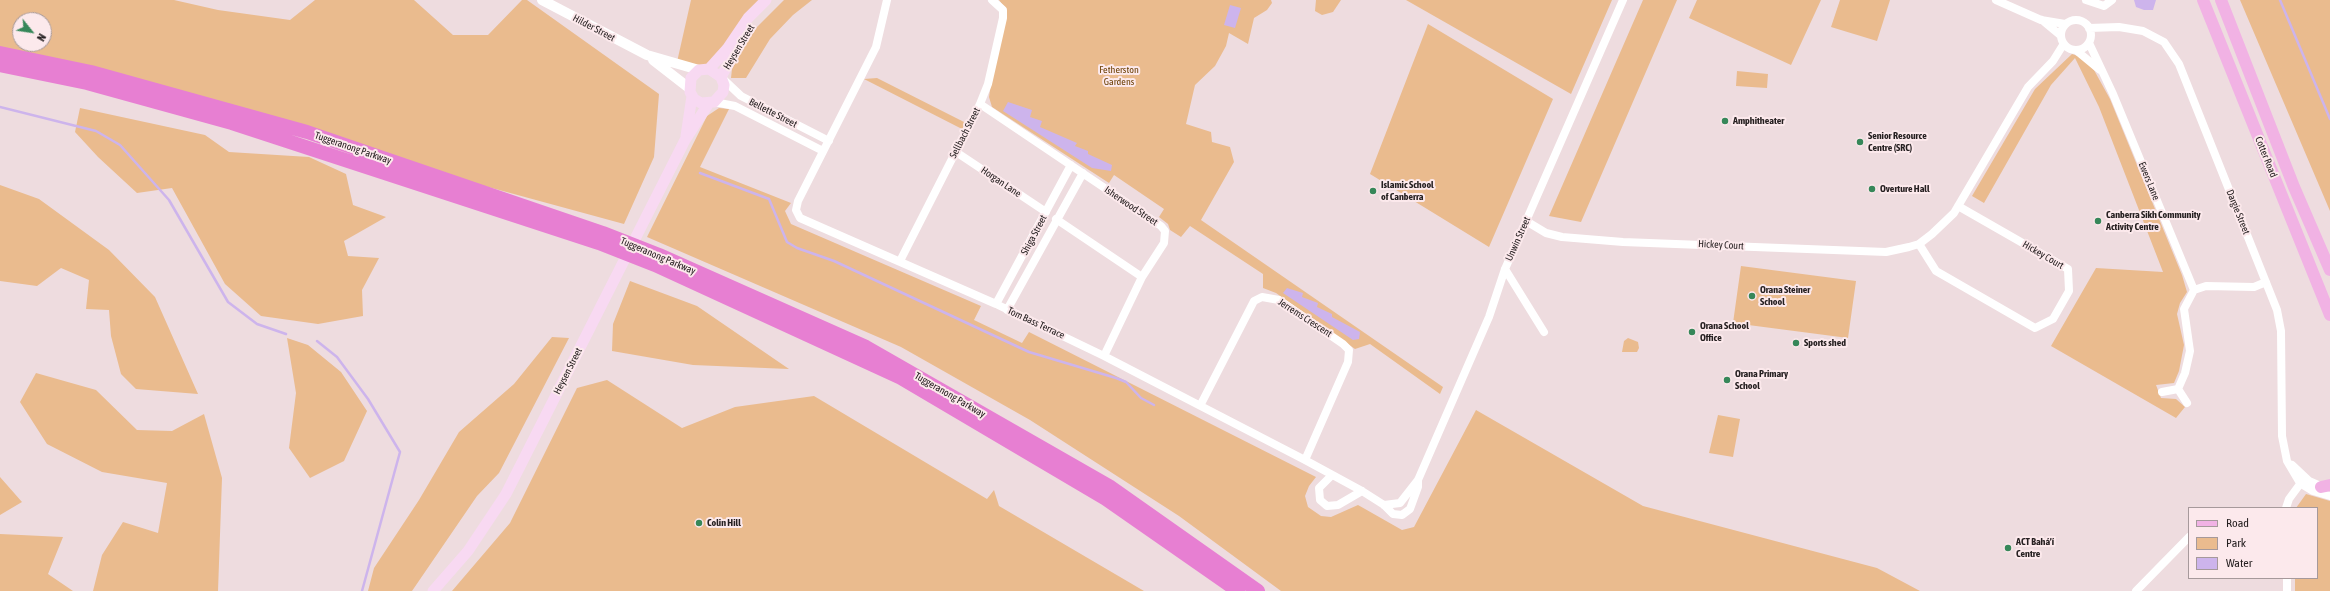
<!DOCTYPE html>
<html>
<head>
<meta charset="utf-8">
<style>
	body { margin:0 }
	#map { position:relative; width:2330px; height:591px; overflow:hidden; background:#eedcdf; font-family:"Asap Condensed",sans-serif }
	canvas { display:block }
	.legend { position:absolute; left:2188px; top:507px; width:130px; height:72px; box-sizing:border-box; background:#fce9ec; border:1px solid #a6999b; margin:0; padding:5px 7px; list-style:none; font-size:12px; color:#262021 }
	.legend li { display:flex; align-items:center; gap:8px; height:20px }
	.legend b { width:20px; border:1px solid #a6999b }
	.north { position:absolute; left:12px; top:12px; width:40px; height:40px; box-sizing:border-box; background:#fce9ec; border:1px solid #a6999b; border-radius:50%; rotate:120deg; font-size:11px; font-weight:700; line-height:16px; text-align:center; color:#262021 }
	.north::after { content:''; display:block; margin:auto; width:14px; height:18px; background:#368759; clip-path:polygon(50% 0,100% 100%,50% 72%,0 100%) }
</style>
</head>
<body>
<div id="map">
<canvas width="2330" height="591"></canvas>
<ul class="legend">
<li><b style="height:5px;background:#f1b2e4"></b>Road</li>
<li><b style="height:11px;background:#eabb8e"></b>Park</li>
<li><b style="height:11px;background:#cdb4ec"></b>Water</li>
</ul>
<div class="north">N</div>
</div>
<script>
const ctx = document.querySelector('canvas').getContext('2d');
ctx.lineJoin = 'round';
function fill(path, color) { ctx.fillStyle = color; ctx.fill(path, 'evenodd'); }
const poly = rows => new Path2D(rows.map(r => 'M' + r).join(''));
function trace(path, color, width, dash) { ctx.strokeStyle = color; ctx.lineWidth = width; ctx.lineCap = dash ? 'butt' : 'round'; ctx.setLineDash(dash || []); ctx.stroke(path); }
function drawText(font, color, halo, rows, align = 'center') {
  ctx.font = font + ' "Asap Condensed",sans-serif'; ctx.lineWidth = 4; ctx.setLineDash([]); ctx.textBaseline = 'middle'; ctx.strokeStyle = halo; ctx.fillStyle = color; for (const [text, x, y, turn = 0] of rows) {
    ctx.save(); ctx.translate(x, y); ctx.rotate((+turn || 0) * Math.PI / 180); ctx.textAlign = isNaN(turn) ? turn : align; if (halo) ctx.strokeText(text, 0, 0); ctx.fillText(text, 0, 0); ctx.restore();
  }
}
fill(poly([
	[0,0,174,0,218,10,290,20,315,0,414,0,453,35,488,35,522,0,527,0,659,94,654,157,624,224,0,54],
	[20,20,44,20,44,44,20,44],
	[691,0,760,0,711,67,677,62],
	[784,0,812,0,793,15,770,39,746,78,731,78,732,69,742,50,757,27],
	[999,0,1271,0,1272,3,1267,10,1254,18,1248,44,1229,33,1226,46,1215,66,1195,85,1186,124,1211,132,1212,142,1230,147,1234,162,1201,220,1443,387,1440,394,1370,344,1355,349,1276,293,1263,288,1263,274,1190,226,1181,237,1170,230,1168,224,1159,217,1164,209,1114,175,1109,183,992,107,989,97,991,84,1006,9],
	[1316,0,1341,0,1333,12,1322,15,1315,11],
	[1406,0,1612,0,1571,94],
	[1643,0,1677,0,1581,222,1549,216],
	[1697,0,1821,0,1791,65,1689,18],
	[1840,0,1890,0,1877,41,1831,27],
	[2240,0,2330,0,2330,211],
	[1428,24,1553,99,1489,247,1370,174],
	[2072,54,2081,57,2094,70,2110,99,2182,275,2187,292,2180,303,2177,314,2184,345,2179,371,2174,383,2156,385,2161,398,2176,399,2185,407,2176,418,2051,346,2096,268,2163,272,2099,107,2075,58,2051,85,1984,203,1972,196,2035,89],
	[1737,71,1768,74,1767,88,1736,86],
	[877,78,966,123,962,129,864,79],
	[80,108,205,135,229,152,309,157,346,174,353,205,386,217,344,241,348,256,379,258,362,290,363,316,318,324,261,316,225,284,172,188,137,193,98,157,75,132],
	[719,108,729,109,700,167,791,203,785,211,791,224,981,306,974,320,1022,343,1029,332,1316,477,1309,486,1305,496,1308,507,1321,516,1331,517,1358,505,1402,530,1414,527,1476,410,1643,506,1877,568,1920,591,1281,591,1179,516,1030,420,901,347,647,237,707,116],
	[0,185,39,199,109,250,155,297,198,394,136,389,121,374,111,336,109,310,86,309,89,280,61,268,37,286,0,281],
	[1741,266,1856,281,1848,338,1733,323],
	[630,281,697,306,789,369,693,365,612,351,613,324],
	[552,337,569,338,499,473,477,496,412,591,368,591,374,568,419,500,459,432,514,384],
	[287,338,308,345,341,372,367,411,344,461,310,478,289,448,296,393],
	[1628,338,1638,342,1639,348,1637,352,1622,352,1624,341],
	[36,373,96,390,137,430,172,431,204,414,222,478,218,591,93,591,102,555,123,522,158,533,167,483,102,472,47,444,20,402],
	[607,380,682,428,735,407,814,396,987,499,994,490,999,506,1144,591,452,591,510,523,577,388],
	[1718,415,1740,419,1733,457,1709,453],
	[0,477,22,502,0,515],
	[2306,494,2330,501,2330,591,2295,591,2295,578,2317,578,2317,508,2296,508],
	[0,534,63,537,48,574,73,591,0,591]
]), '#eabb8e');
fill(poly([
	[2134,0,2156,0,2153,10,2144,10,2136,7],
	[1230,5,1241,8,1235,28,1224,25],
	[1008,102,1032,110,1030,117,1042,121,1040,127,1077,143,1075,146,1088,151,1088,154,1112,165,1111,171,1092,168,1003,111],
	[1287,288,1303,293,1302,297,1318,303,1317,307,1332,314,1332,317,1360,332,1359,339,1353,340,1283,293]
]), '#cdb4ec');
trace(poly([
	[2280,0,2330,119],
	[0,107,96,131,120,145,169,200,228,302,257,324,286,334],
	[700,173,769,199,787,242,797,248,834,261,1029,352,1116,378,1126,382,1141,398,1154,405],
	[317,341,337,357,368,399,400,452,362,591]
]), '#cdb4ec', 2.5);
trace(poly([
	[887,0,876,47,798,201,796,210,800,218,996,304,1104,356,1305,460,1362,491,1384,505,1393,514,1402,515,1410,509,1418,487,1418,480],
	[1996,0,2041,20,2065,24],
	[2086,0,2104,6,2112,0],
	'2061 35a15 15 0 1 1 30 0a15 15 0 1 1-30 0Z',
	[2042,20,2060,35],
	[2089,28,2119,27,2143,31,2164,42,2179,64,2277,310,2281,331,2282,436,2287,461,2300,483,2313,491,2330,496],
	[2089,43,2113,94,2194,290],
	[2077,51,2100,70],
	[723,79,741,96,829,141],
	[714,102,735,106,823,151],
	[980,104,1161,226,1165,231,1164,243,1142,277,1104,356],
	[956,152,1046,212],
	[1056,219,1142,277],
	[1526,221,1546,233,1562,237,1623,242,1886,252,1909,247,1919,244,1932,234,1954,213,2028,87,2053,61,2063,45],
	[1919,244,1936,271,2035,328,2053,319,2069,291,2068,269,1958,206],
	[900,261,980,104,988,84,1003,18,1003,10,992,0],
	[1505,269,1544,332],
	[996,304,1071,165],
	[1007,310,1083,173],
	[2178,389,2187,403],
	[2162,392,2178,389,2185,373,2190,351,2184,309,2194,290,2206,286,2254,287,2266,282],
	[1201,404,1254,301,1262,297,1279,300,1343,344,1349,350,1348,362,1305,460],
	[2292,465,2309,481,2325,488],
	[1332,475,1319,488,1320,500,1327,506,1338,505,1362,491],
	[1384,505,1400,503,1418,480,1489,317,1505,269,1623,0],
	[2286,508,2289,499,2303,480],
	[2287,578,2287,591],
	[2136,591,2189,537]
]), '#fff', 8);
trace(poly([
	[542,0,647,55,699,70],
	[653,60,689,88]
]), '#fff', 10);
trace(poly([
	[709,69,721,77,724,85,723,92,714,102,701,103,694,99,690,92,691,78,699,70,709,69,727,49,748,18,766,0],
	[721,77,743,37],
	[686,136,692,96],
	[433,591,468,551,506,494,685,140,709,103]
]), '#f8d9f2', 11);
trace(poly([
	[2203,0,2330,315],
	[2221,0,2294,187,2330,270],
	[2321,487,2330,485]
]), '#f1b2e4', 12);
trace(poly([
	[0,53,91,72,307,132,603,233,659,255,866,347,1109,486,1258,591],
	[0,65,87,83,232,123,599,243,655,265,901,378,1106,499,1238,591]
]), '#e77fd2', 14);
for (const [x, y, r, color] of [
	[1725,121,4,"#368759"],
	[1860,142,4,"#368759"],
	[1872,189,4,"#368759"],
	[1373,191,4,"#368759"],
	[2098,221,4,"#368759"],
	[1752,296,4,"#368759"],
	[1692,332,4,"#368759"],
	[1796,343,4,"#368759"],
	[1727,380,4,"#368759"],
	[699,523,4,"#368759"],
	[2008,548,4,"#368759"]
]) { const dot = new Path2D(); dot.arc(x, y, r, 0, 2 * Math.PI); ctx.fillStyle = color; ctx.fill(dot); trace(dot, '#fce9ec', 1.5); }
drawText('10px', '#262021', '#fce9ec', [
	["Hilder Street",594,28,28],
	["Heysen Street",739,47,-59],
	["Bellette Street",773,113,27],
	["Sellbach Street",965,133,-63],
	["Tuggeranong Parkway",353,148,19],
	["Cotter Road",2266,157,68],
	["Ewers Lane",2149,181,68],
	["Horgan Lane",1001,182,34],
	["Isherwood Street",1131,206,34],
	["Dargie Street",2238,212,68],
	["Shiga Street",1034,235,-62],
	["Unwin Street",1518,239,-66],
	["Hickey Court",1721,245,3],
	["Hickey Court",2043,255,30],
	["Tuggeranong Parkway",658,256,23],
	["Jerrems Crescent",1305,318,33],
	["Tom Bass Terrace",1036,323,25],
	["Heysen Street",568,371,-63],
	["Tuggeranong Parkway",950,395,30]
]);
drawText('10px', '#6c4005', '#fce9ec', [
	["Fetherston",1119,70],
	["Gardens",1119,82]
]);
drawText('bold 10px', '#262021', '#fce9ec', [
	["Amphitheater",1733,121],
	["Senior Resource",1868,136],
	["Centre (SRC)",1868,148],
	["Islamic School",1381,185],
	["of Canberra",1381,197],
	["Overture Hall",1880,189],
	["Canberra Sikh Community",2106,215],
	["Activity Centre",2106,227],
	["Orana Steiner",1760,290],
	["School",1760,302],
	["Orana School",1700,326],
	["Office",1700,338],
	["Sports shed",1804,343],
	["Orana Primary",1735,374],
	["School",1735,386],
	["Colin Hill",707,523],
	["ACT Bahá’í",2016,542],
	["Centre",2016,554]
], 'left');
</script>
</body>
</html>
